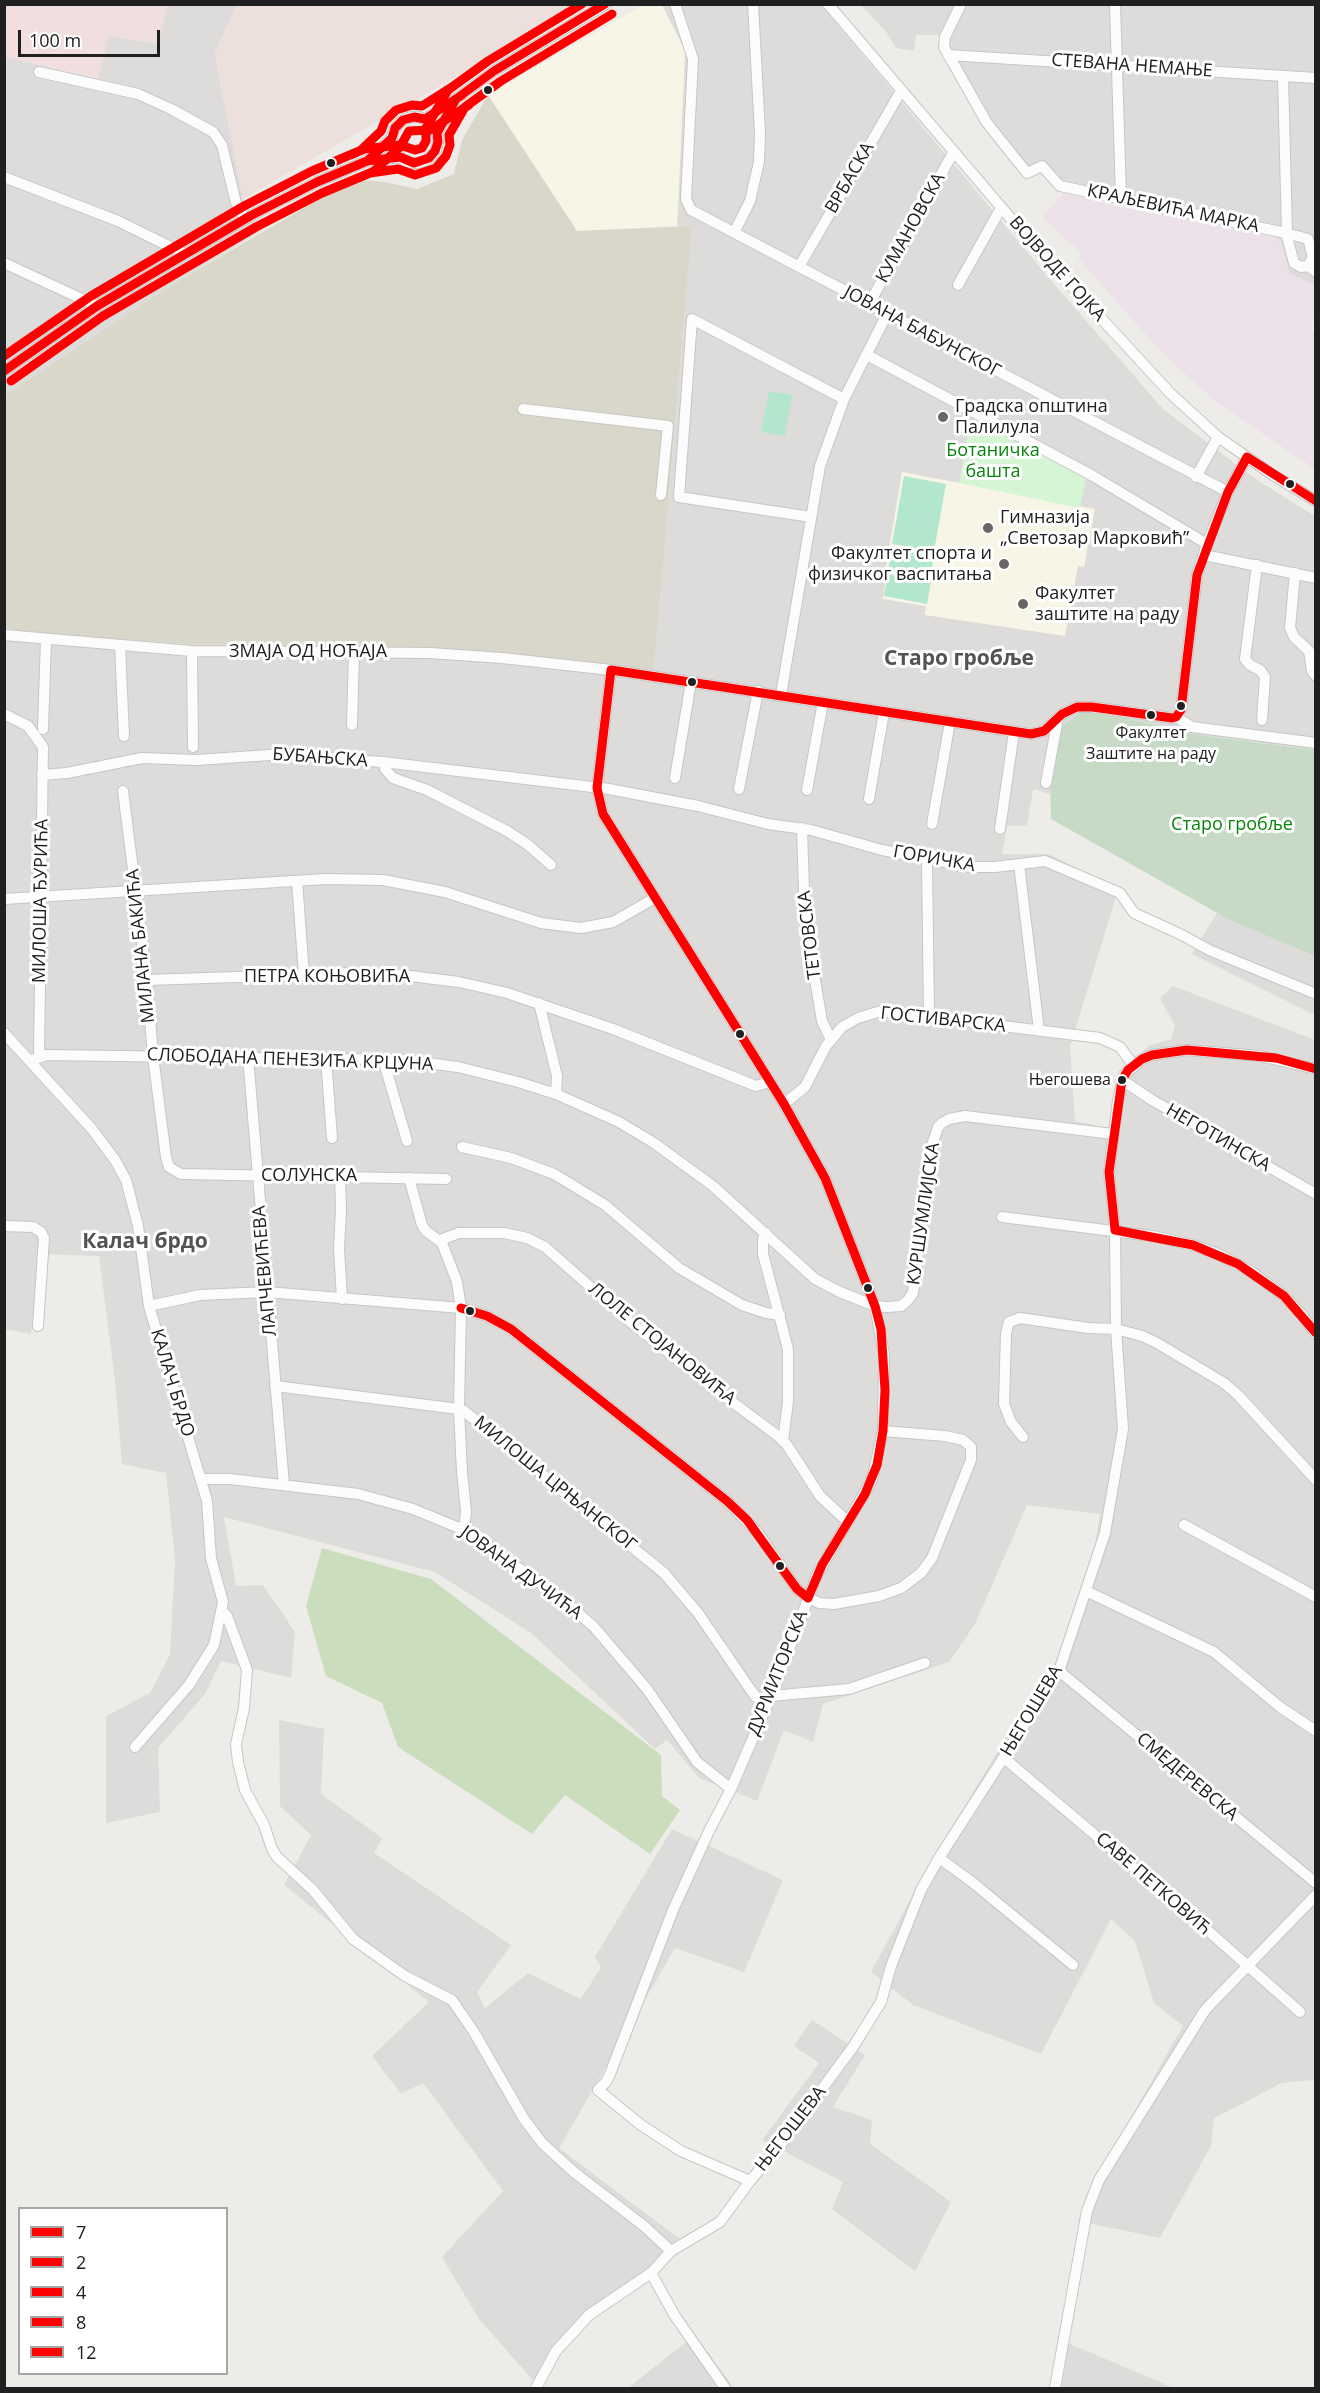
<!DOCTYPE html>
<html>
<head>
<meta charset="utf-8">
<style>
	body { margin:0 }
	#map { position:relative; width:1320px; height:2393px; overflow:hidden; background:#eeece9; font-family:"Open Sans",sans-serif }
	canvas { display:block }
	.frame { position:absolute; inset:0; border:6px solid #202020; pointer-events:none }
	.legend { position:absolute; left:18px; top:2207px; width:210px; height:168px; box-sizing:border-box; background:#fff; border:2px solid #a6a6a6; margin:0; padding:8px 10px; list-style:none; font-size:18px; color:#202020 }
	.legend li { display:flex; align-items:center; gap:12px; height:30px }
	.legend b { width:30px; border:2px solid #a6a6a6 }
	.scale { position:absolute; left:18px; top:30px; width:142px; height:27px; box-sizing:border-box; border:3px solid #202020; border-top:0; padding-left:8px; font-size:18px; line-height:21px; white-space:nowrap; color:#202020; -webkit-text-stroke:4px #fff; paint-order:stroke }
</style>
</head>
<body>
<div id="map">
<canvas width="1320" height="2393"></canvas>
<div class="frame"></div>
<ul class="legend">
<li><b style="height:8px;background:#f00"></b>7</li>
<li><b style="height:8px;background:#f00"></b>2</li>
<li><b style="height:8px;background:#f00"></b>4</li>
<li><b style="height:8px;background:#f00"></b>8</li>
<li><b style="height:8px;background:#f00"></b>12</li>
</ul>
<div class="scale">100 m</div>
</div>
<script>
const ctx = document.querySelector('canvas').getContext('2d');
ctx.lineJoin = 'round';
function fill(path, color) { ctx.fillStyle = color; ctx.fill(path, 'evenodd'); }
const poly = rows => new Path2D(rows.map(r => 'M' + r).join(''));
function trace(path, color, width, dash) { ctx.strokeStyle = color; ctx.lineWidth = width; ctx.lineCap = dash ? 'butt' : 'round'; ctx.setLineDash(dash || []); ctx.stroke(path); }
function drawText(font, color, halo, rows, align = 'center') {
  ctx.font = font + ' "Open Sans",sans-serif'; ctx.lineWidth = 6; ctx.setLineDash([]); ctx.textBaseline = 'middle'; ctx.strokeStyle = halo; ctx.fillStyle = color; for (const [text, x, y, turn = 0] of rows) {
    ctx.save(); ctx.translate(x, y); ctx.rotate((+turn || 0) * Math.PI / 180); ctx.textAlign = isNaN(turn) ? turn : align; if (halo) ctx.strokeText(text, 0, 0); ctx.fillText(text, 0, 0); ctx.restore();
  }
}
fill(poly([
	[168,5,236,5,215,53,216,60,243,199,263,230,175,283,5,395,4,56,98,79,108,35,157,44],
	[662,5,821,5,1048,277,1163,409,1254,478,1315,516,1315,750,1205,736,1102,713,1050,779,1050,794,1033,789,1027,826,1007,826,1002,854,1049,854,1118,890,1070,1047,1075,1121,1108,1128,1120,1076,1148,1046,1171,1039,1175,1026,1160,998,1173,986,1315,1040,1315,2082,1312,2080,1282,2083,1214,2118,1211,2146,1160,2238,1078,2221,1100,2172,1183,2026,1154,2003,1135,1941,1111,1919,1041,2054,913,2005,871,1972,931,1861,1006,1738,1050,1676,1090,1574,1100,1514,1027,1505,975,1624,949,1662,823,1704,813,1742,784,1730,757,1801,699,1778,667,1740,655,1749,531,1633,435,1572,224,1517,236,1586,263,1585,295,1632,291,1678,221,1661,205,1694,158,1748,160,1812,106,1823,106,1716,150,1693,170,1654,175,1560,166,1473,122,1464,115,1381,99,1256,39,1254,31,1334,5,1329,4,628,42,635,193,644,459,651,654,670,692,226,677,226,685,51],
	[861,5,1315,5,1315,285,1289,274,1282,242,1064,192,1045,163,1020,172,950,66,940,35,916,35,914,51,896,48,887,33],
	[1217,913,1315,956,1315,1015,1192,954],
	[279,1720,324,1729,321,1794,382,1838,374,1853,511,1945,477,1992,485,2008,528,1973,581,1999,601,1967,595,1957,672,1829,783,1880,744,1972,675,1948,559,2148,680,2239,614,2305,591,2320,561,2354,538,2386,479,2319,442,2257,503,2191,423,2083,401,2094,372,2056,429,2002,284,1885,311,1835,280,1806],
	[812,2020,865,2055,833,2107,872,2120,870,2144,951,2202,915,2271,832,2209,843,2182,762,2140,819,2063,794,2046],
	[695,2335,734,2388,628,2388],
	[1063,2341,1174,2388,1050,2388]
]), '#dddcda');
fill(poly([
	[4,5,5,4,168,5,158,44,108,35,98,79,5,56]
]), '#f0dfde');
fill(poly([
	[1064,192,1121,207,1275,236,1282,242,1289,274,1315,285,1315,306,1311,331,1316,333,1315,469,1217,403,1162,353,1078,258,1082,253,1042,218]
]), '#ece1e8');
fill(poly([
	[643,5,662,5,685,51,677,226,577,231,488,95],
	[902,472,1095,509,1084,567,1078,566,1065,636,925,615,926,606,883,599,886,580,884,579]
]), '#f7f5e5');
fill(poly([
	[236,5,236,4,581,5,243,199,215,53]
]), '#ede0dc');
fill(poly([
	[488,95,577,231,692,226,654,670,459,651,193,644,42,635,5,628,5,395,175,283,354,179,384,182,417,189,454,174,462,140]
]), '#d8d7ca');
fill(poly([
	[322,1548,431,1579,661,1755,662,1796,680,1810,650,1854,565,1795,532,1834,398,1747,382,1703,326,1676,306,1606]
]), '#cadebd');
fill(poly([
	[1081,713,1102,713,1205,736,1315,750,1315,956,1228,919,1051,819,1050,779,1063,726]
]), '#c6dac6');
fill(poly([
	[976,419,1086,478,1080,508,959,483,970,422]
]), '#d6f5d4');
fill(poly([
	[769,391,792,395,785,436,761,432],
	[904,476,946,484,934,551,892,544],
	[892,548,934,556,930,578,888,571],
	[888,574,931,581,927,604,884,596]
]), '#b2e7ce');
const minor = poly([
	[675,4,693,59,686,199,691,210,1228,492],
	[828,4,1030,241,1170,393,1218,437,1273,475,1316,501],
	[961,4,945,37,944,47,987,123,1027,173,1042,166,1060,186,1286,233],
	[1115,4,1121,197],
	[948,55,1316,78],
	[39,72,138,94,171,109,213,132,222,145,236,203,245,219],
	[1283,76,1287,233],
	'392 140a23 23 0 1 1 46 0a23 23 0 1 1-46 0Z',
	[425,119,456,99,494,71,606,4],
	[437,133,455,102],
	[367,161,392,138],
	[4,177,118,221,185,254],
	[735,231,750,201,759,162,760,133,753,4],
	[4,263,97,306],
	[800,265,901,91],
	[1308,266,1313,257,1308,239,1286,233,1294,263,1301,267,1308,266,1316,272],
	[958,285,1001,208],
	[869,304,953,153],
	[867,355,1093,476,1207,544],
	[4,371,97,306,250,216,317,182,367,161,400,157],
	[523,409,668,426,661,495],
	[1196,477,1218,437],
	[811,517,679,497,692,319,844,399],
	[1204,555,1316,578],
	[1257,565,1245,659,1250,665,1260,670,1265,677,1262,720],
	[1295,573,1290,628,1294,637,1309,651,1312,671,1316,676],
	[4,635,192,651,430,653,502,658,611,670,1031,734,1044,731,1062,714,1077,707,1092,707,1172,718,1176,717,1181,710,1197,575,1207,544,1228,492,1247,457],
	[120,645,124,736],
	[192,651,193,747],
	[611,670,597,788,603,814,784,1104,825,1178,875,1306,884,1354,883,1431,872,1480,817,1575,777,1682,731,1789,709,1831,673,1910,610,2074,606,2082,598,2090,641,2125,681,2151,750,2181],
	[781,695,820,466,844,399,887,314],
	[4,714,28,726,43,747,39,1056],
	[1176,717,1192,727,1316,743],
	[352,725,354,652],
	[43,729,46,639],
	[383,762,385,769,393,778,427,790,507,831,527,844,551,865],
	[42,775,67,773,142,758,196,760,299,753,339,759,383,762,609,789,698,806,768,824,811,830,882,850,971,867,995,867,1045,861,1120,893,1134,913,1182,935,1209,950,1316,994],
	[675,778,691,682],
	[1046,783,1058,718],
	[739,789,758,691],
	[807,790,823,702],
	[123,791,147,980,153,1056,166,1157,169,1167,181,1174,446,1179],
	[869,799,884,712],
	[932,824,950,722],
	[802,828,805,921,822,1021,831,1040],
	[1000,829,1014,732],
	[927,860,929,1016],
	[1019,864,1039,1030],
	[297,881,304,975],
	[4,899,326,879,383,880,445,892,541,923,581,928,613,922,655,898],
	[147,980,355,973,402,975,459,982,507,993,613,1029,756,1086,770,1082],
	[539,1003,557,1076,556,1094],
	[4,1033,92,1129,115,1160,126,1180,138,1226,149,1306,207,1501,211,1558,223,1602,214,1645,189,1685,135,1747],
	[248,1057,284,1485],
	[326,1058,332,1138],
	[383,1059,407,1141],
	[30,1061,46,1055,405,1060,458,1067,518,1082,556,1094,619,1122,654,1143,713,1186,815,1279,840,1292,875,1306,887,1307,901,1306,907,1301,913,1293,931,1148,938,1127,942,1123,949,1119,965,1116,1113,1134],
	[1122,1080,1152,1100,1316,1194],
	[784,1104,805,1087,826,1046,842,1027,858,1018,881,1011,1100,1038,1120,1047,1133,1065],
	[462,1147,511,1158,554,1174,605,1205,679,1268,742,1305,766,1313,780,1315],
	[340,1176,341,1209,339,1249,342,1299],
	[409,1178,422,1225,426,1231,442,1243,457,1282,461,1308,459,1409,462,1472,466,1511,464,1530],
	[1002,1217,1152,1236,1193,1245,1218,1254,1250,1271,1284,1296,1302,1315,1316,1334],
	[4,1226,33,1227,41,1232,44,1238,38,1326],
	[766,1233,763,1239,763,1254,788,1349,788,1401,783,1441],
	[440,1240,459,1233,504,1233,527,1238,545,1247,628,1320,708,1384,778,1436,787,1445,820,1496,848,1522],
	[149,1306,200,1295,267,1292,461,1308,487,1316,511,1329,727,1501,758,1533,797,1589,808,1598,819,1603,834,1604,879,1596,901,1588,921,1573,932,1558,971,1460,971,1447,963,1440,945,1436,883,1431],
	[275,1386,459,1409,464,1411,664,1573,698,1613,750,1689,756,1697,767,1704],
	[1023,1437,1011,1422,1004,1404,1006,1333,1009,1322,1020,1318,1088,1328,1116,1329,1142,1336,1157,1343,1224,1383,1238,1395,1316,1480],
	[201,1479,230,1479,358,1494,413,1509,464,1530,559,1596,594,1627,647,1689,697,1762,731,1789],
	[1184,1525,1316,1597],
	[1086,1591,1214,1652,1280,1707,1316,1731],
	[222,1611,227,1616,247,1670,244,1708,236,1744,238,1762,245,1790,264,1825,272,1849,277,1857,313,1890,353,1939,405,1976,452,2000,474,2032,524,2119,542,2143,575,2173,644,2226,671,2251],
	[1059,1671,1316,1883],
	[771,1696,849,1689,925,1663],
	[1004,1758,1197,1921,1300,2012],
	[939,1858,972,1882,1073,1965],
	[651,2273,675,2316,725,2388],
	[536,2388,556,2351,589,2315,651,2273,671,2251,720,2222,750,2181,779,2147,853,2047,881,2002,891,1966,921,1890,939,1858,1059,1671,1105,1533,1123,1429,1116,1329,1115,1230,1109,1172,1118,1100,1124,1075,1142,1059,1152,1055,1187,1050,1260,1056,1316,1069],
	[1055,2388,1087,2211,1099,2180,1205,2010,1316,1895]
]);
trace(minor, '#c7c6c5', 12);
trace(minor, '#fcfcfc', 10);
trace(poly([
	[1247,457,1316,501],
	[611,670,597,788,603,814,784,1104,825,1178,875,1306,881,1329,885,1390,883,1431,877,1465,865,1494,822,1565,808,1598],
	[611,670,1031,734,1044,731,1062,714,1077,707,1092,707,1172,718,1176,717,1181,710],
	[1181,710,1197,575,1228,492,1247,457],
	[461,1308,487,1316,511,1329,727,1501,747,1520,797,1589,808,1598]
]), '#f00', 9);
trace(poly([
	[356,166,367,161,392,138,395,128,403,120,414,117,425,119,462,95],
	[4,371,97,306,250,216,317,182,367,161,400,157,414,163,429,158,435,151,438,142,437,133,456,99,494,71,605,4]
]), '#f00', 9);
trace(poly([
	[361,177,374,171,400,147,409,131,430,130,469,105],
	[11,381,103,316,256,227,322,193,370,173,398,169,415,175,436,168,446,156,450,145,449,135,465,107,501,81,612,14]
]), '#f00', 9);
trace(poly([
	[351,155,360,151,381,131,385,121,396,110,412,105,422,106,455,85],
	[4,356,91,296,244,206,312,171,364,149,400,145,415,150,422,148,426,141,426,128,448,90,488,61,582,4]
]), '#f00', 9);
trace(poly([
	[1316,1069,1276,1058,1187,1050,1152,1055,1142,1059,1128,1070,1122,1080,1109,1172,1115,1230,1193,1245,1238,1264,1284,1296,1316,1333]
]), '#f00', 9);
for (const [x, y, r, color] of [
	[488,90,5,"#202020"],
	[331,163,5,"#202020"],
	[943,417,6,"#686766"],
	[1290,484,5,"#202020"],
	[988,528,6,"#686766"],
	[1004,564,6,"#686766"],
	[1023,604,6,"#686766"],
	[692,682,5,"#202020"],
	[1181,706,5,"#202020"],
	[1151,715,5,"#202020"],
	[740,1034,5,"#202020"],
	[1122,1080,5,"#202020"],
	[868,1288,5,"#202020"],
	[470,1311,5,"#202020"],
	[780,1566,5,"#202020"]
]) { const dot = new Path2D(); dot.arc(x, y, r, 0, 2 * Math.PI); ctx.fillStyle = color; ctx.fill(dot); trace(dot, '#fff', 2); }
drawText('16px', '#202020', '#fff', [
	["Факултет",1151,733],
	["Заштите на раду",1151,754],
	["Његошева",1111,1080,"right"]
]);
drawText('18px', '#202020', '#fff', [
	["СТЕВАНА НЕМАЊЕ",1132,66,4],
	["ВРБАСКА",850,178,-60],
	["КРАЉЕВИЋА МАРКА",1173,209,12],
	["КУМАНОВСКА",911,228,-61],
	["ВОЈВОДЕ ГОЈКА",1057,269,48],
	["ЈОВАНА БАБУНСКОГ",922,332,28],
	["ЗМАЈА ОД НОЋАЈА",308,652],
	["БУБАЊСКА",320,758,4],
	["ГОРИЧКА",934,859,10],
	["МИЛОША ЂУРИЋА",41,901,-89],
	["ТЕТОВСКА",810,935,-97],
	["МИЛАНА БАКИЋА",141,946,-96],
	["ПЕТРА КОЊОВИЋА",327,977],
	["ГОСТИВАРСКА",943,1020,6],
	["СЛОБОДАНА ПЕНЕЗИЋА КРЦУНА",290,1060,2],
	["НЕГОТИНСКА",1218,1138,30],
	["СОЛУНСКА",309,1176],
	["КУРШУМЛИЈСКА",924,1214,-82],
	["ЛАПЧЕВИЋЕВА",265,1271,-95],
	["ЛОЛЕ СТОЈАНОВИЋА",662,1344,39],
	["КАЛАЧ БРДО",172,1383,73],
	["МИЛОША ЦРЊАНСКОГ",555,1484,39],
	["ЈОВАНА ДУЧИЋА",521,1573,36],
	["ДУРМИТОРСКА",778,1673,-68],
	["ЊЕГОШЕВА",1032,1711,-59],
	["СМЕДЕРЕВСКА",1187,1777,40],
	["САВЕ ПЕТКОВИЋ",1153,1884,41],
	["ЊЕГОШЕВА",791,2129,-52]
]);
drawText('18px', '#202020', '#fff', [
	["Градска општина",955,407],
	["Палилула",955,428],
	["Гимназија",1000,518],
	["„Светозар Марковић”",1000,539],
	["Факултет спорта и",992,554,"right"],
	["физичког васпитања",992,575,"right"],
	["Факултет",1035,594],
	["заштите на раду",1035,615]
], 'left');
drawText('18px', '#07850a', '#fff', [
	["Ботаничка",993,451],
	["башта",993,472],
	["Старо гробље",1232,825]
]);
drawText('bold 21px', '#535353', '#fff', [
	["Старо гробље",959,659],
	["Калач брдо",145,1242]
]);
</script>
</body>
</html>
